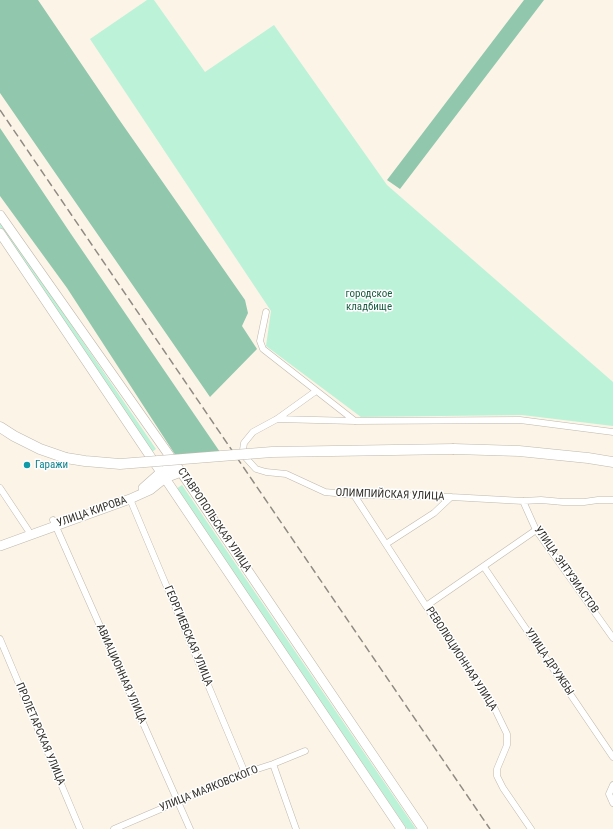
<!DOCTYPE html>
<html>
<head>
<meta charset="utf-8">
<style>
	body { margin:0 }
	canvas { display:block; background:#fbf4e7 }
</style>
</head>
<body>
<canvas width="613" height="829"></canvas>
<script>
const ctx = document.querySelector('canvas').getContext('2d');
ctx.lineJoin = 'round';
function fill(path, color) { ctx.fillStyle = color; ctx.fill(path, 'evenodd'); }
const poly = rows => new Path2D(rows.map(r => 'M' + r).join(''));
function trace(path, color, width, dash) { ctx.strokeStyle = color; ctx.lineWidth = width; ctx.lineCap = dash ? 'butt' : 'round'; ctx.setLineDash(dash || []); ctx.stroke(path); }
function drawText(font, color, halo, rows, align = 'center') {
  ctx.font = font + ' "Roboto Condensed",sans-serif'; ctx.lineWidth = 3; ctx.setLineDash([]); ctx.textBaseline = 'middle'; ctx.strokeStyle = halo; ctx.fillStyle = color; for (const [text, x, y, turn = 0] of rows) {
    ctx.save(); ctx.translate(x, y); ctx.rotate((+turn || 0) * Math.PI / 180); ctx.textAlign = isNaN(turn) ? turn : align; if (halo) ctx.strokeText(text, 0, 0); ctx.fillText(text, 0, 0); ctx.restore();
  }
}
fill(poly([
	[147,0,154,0,205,72,274,25,387,185,613,382,613,426,522,415,361,417,266,346,271,311,90,39],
	[0,220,156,449,152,452,0,230],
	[182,485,416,829,407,829,176,489]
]), '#bcf3d8');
fill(poly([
	[0,0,38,0,118,118,245,300,248,313,242,326,257,349,210,397,0,93],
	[524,0,544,0,400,189,387,180],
	[0,128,71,234,220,452,176,456,67,288,0,196]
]), '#91c8ad');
const street = poly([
	[266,312,260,341,263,349,355,421],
	[316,391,277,419,253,432,244,443,243,450,246,458,256,469,266,472,286,474,325,492,354,495,451,497,523,501,541,500,563,502,584,502,598,500,613,500],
	[277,419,355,421,520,420,613,432],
	[0,488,28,530],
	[354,495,426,606,491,701,507,734,507,745,497,769,497,776,503,788,531,829],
	[130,499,245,773],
	[523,501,536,530,613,638],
	[53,520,190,829],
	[386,544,434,513,451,497],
	[484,567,613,757],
	[426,606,536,530],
	[0,639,80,829],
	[273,764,296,829],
	[613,785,609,794,613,803],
	[114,829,245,773,273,764,305,751]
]);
const secondary = poly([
	[0,215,181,472,423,829],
	[0,233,401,829],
	[143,488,161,472,176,465],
	[0,546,130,499,150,490,165,478,181,472]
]);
const primary = poly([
	[0,427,14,436,40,449,66,458],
	[454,449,519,451,588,458,613,462]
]);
trace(street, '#bfb8ac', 7);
trace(secondary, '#bfb8ac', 10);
trace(primary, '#bfb8ac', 11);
trace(street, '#fff', 6);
trace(secondary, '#fff', 9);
trace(primary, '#fff', 10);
trace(poly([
	[0,110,490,829]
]), '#908b83', 1.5, [8, 4]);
const primaryBridge = poly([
	[66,458,85,461,120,464,272,452,454,449]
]);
trace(primaryBridge, '#bfb8ac', 11, []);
trace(primaryBridge, '#fff', 10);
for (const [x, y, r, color] of [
	[27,465,4,"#0f9aa8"]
]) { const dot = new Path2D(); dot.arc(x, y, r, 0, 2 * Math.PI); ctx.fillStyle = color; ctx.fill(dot); trace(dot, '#fff', 1.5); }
drawText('11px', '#1c5e44', '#fff', [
	["городское",369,294],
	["кладбище",369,307]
]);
drawText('11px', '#0d838f', '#fff', [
	["Гаражи",35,465]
], 'left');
drawText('11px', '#33302b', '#fff', [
	["ОЛИМПИЙСКАЯ УЛИЦА",390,495,2],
	["УЛИЦА КИРОВА",92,512,-19],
	["СТАВРОПОЛЬСКАЯ УЛИЦА",214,520,56],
	["УЛИЦА ЭНТУЗИАСТОВ",566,570,55],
	["ГЕОРГИЕВСКАЯ УЛИЦА",188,636,67],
	["РЕВОЛЮЦИОННАЯ УЛИЦА",461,659,57],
	["УЛИЦА ДРУЖБЫ",549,662,56],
	["АВИАЦИОННАЯ УЛИЦА",121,674,66],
	["ПРОЛЕТАРСКАЯ УЛИЦА",40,734,67],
	["УЛИЦА МАЯКОВСКОГО",209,789,-22]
]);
</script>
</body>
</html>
